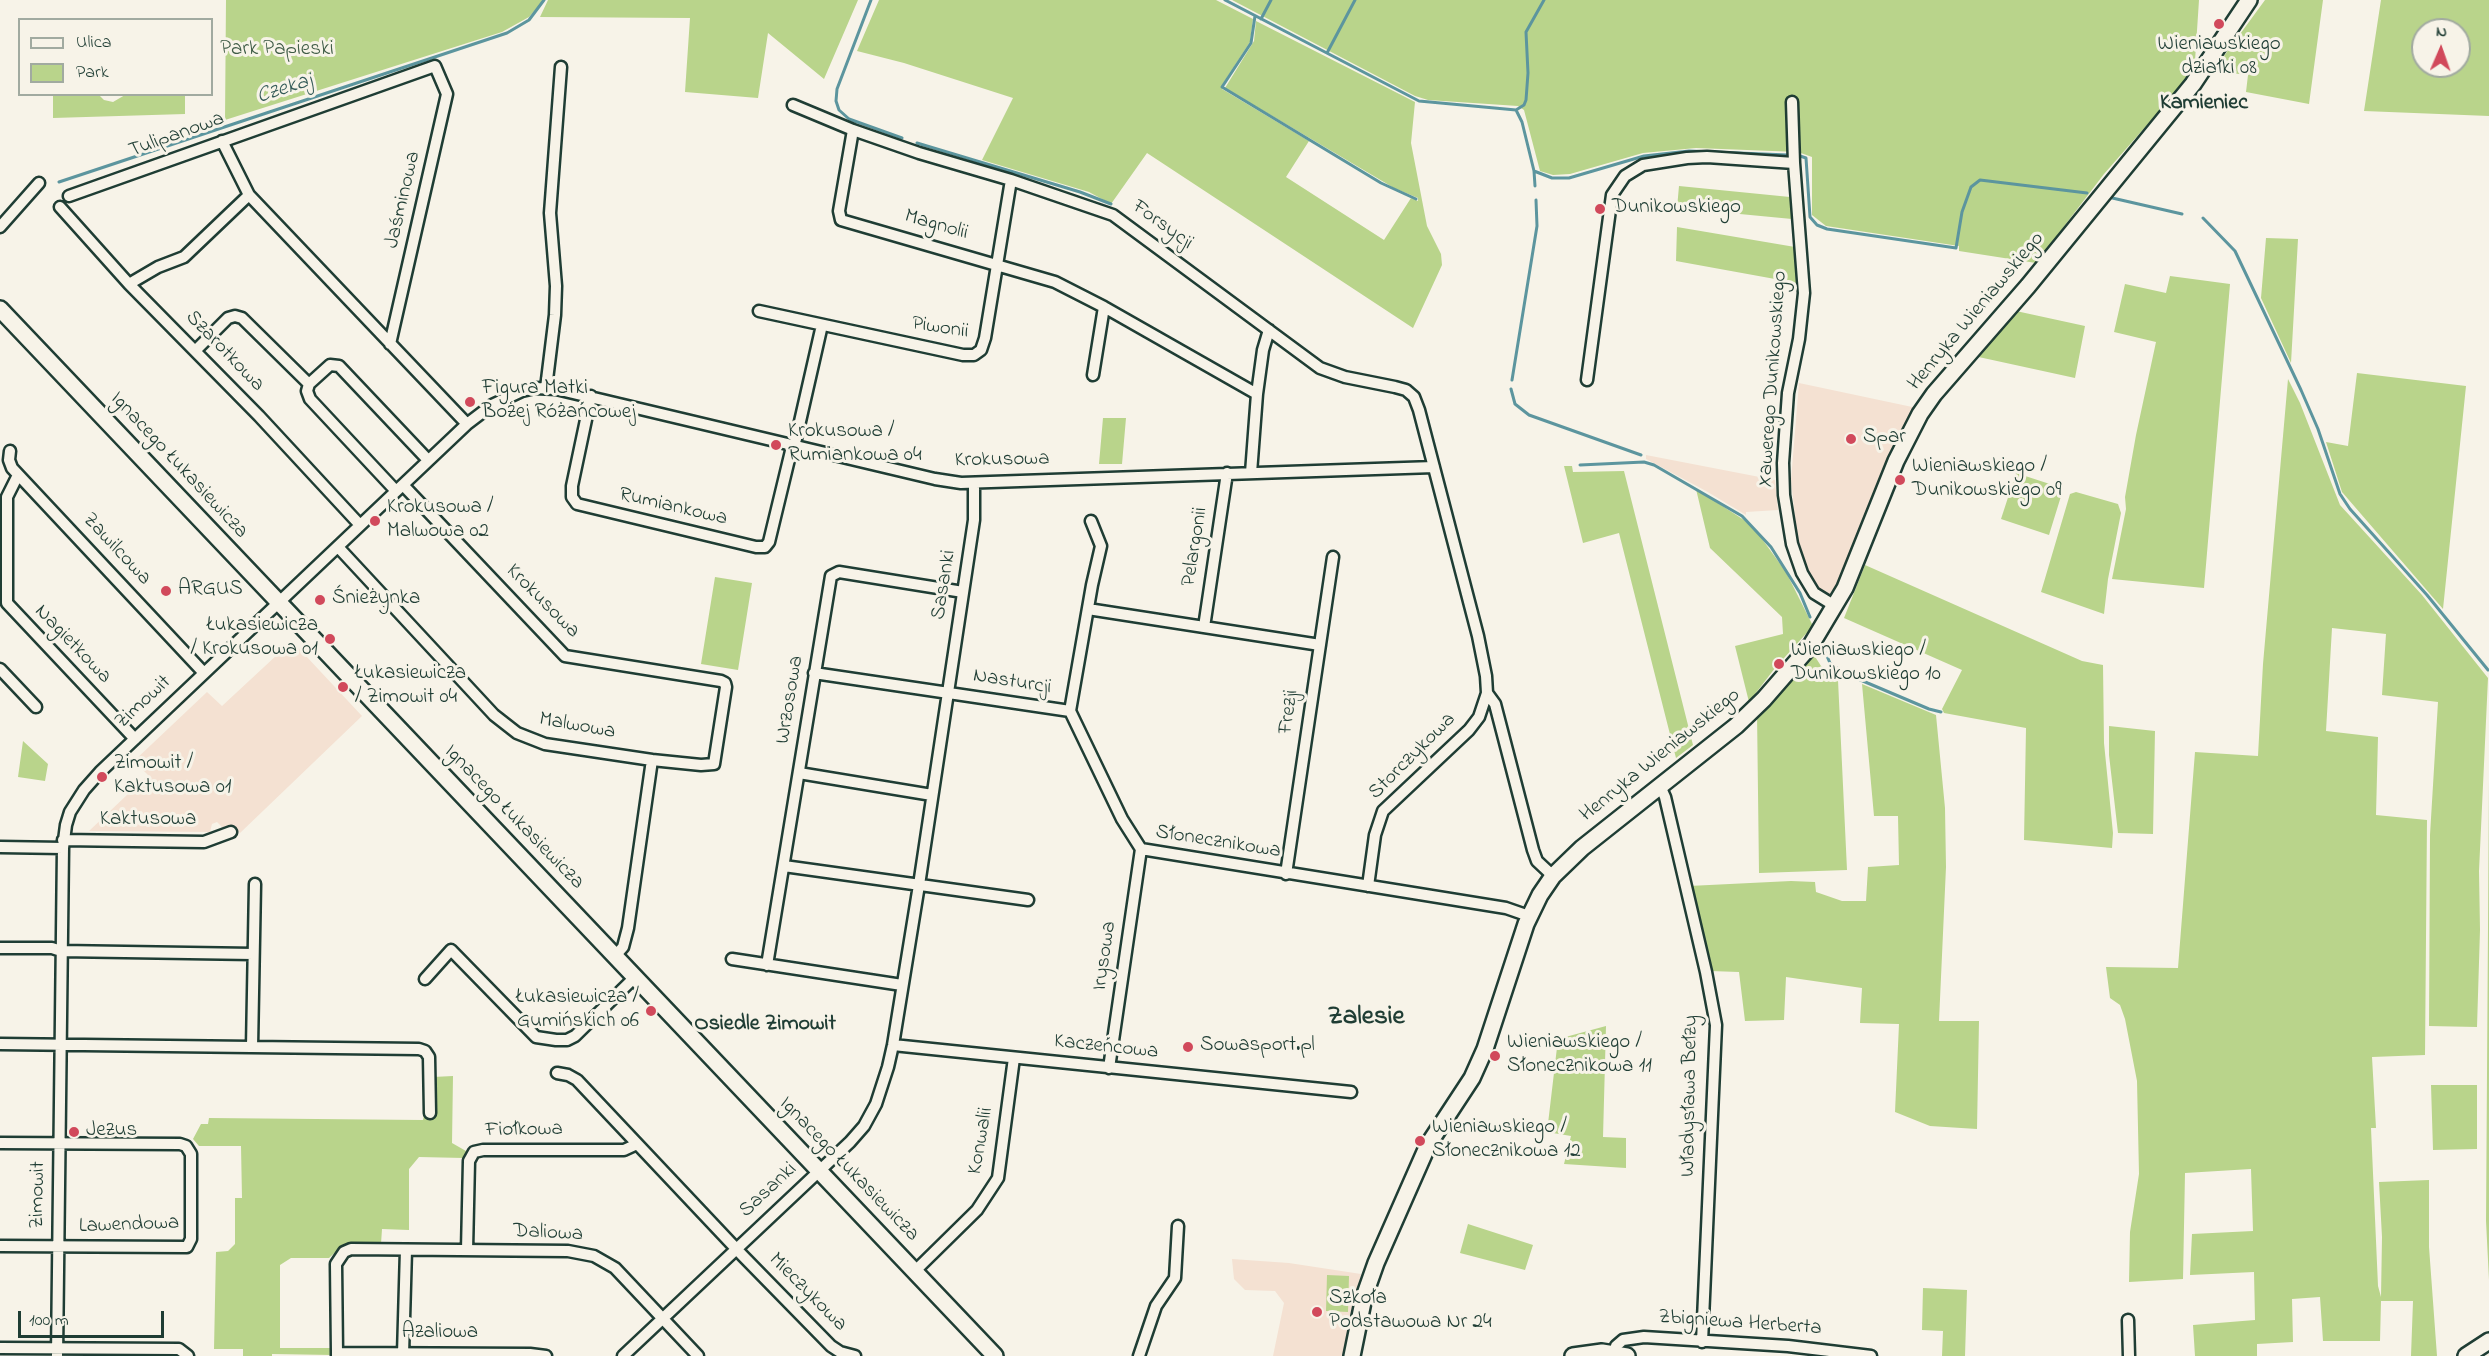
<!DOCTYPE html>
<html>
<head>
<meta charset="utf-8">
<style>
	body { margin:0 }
	#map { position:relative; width:2489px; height:1356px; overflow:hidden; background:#f7f3e8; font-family:"Indie Flower",sans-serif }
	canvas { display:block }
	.legend { position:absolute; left:18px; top:18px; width:195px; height:78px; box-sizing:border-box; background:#f7f3e8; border:2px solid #a1aaa0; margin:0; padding:8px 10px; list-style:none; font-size:18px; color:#1f3d34 }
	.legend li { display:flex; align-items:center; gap:12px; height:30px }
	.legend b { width:30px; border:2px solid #a1aaa0 }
	.north { position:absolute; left:2411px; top:18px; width:60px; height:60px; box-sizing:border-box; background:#f7f3e8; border:2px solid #a1aaa0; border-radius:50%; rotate:2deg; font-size:16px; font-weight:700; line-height:24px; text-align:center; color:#1f3d34 }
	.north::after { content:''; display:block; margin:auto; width:21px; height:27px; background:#d1495b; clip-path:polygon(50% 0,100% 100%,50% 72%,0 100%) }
	.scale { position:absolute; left:18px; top:1311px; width:146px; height:27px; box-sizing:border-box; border:3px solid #1f3d34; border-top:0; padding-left:8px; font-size:18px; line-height:21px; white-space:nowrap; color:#1f3d34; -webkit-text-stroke:4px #f7f3e8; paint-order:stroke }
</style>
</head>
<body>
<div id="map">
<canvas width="2489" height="1356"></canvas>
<ul class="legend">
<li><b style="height:8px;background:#f7f3e8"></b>Ulica</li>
<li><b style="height:16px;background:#b9d48b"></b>Park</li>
</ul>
<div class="north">N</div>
<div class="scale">100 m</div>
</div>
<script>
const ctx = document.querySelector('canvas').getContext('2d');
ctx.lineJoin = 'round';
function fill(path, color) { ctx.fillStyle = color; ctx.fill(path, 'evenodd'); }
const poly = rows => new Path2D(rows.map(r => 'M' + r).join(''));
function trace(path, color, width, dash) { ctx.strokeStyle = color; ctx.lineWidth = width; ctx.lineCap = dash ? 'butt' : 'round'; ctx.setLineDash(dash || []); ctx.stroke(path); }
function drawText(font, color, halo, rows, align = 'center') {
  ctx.font = font + ' "Indie Flower",sans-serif'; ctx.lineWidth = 6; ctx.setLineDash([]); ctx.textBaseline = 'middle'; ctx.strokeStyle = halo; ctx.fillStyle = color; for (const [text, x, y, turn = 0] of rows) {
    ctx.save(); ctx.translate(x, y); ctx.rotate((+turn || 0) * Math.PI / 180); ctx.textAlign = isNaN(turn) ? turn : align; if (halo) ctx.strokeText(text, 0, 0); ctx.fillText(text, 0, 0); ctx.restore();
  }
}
fill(poly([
	[1799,383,1917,408,1887,464,1837,597,1828,602,1816,590,1798,544,1791,480],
	[1646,455,1775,480,1778,510,1746,512,1746,515,1706,491,1646,459],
	[292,641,362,716,240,833,234,826,222,827,217,822,212,824,210,832,89,831,148,775,134,761,207,692,222,706],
	[1232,1259,1289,1263,1361,1274,1342,1356,1273,1356,1284,1303,1275,1291,1245,1290,1234,1279]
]), '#f4e1d2');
fill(poly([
	[226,0,544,0,529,17,502,32,225,120],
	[548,0,858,0,824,79,768,33,758,98,685,92,690,18,540,17],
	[879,0,1216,0,1253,19,1250,42,1222,85,1222,89,1309,141,1286,177,1384,240,1411,198,1418,201,1418,198,1394,188,1225,88,1254,41,1256,21,1415,102,1411,143,1427,226,1441,254,1442,265,1413,328,1147,153,1111,204,1089,192,982,160,1013,98,904,63,857,51],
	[1232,0,2199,0,2195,61,2182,85,2104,174,2036,263,1959,251,1959,246,1826,226,1812,215,1812,157,1798,152,1696,148,1643,153,1570,174,1553,175,1540,171,1524,110,1518,106,1428,100,1415,96],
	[2265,0,2323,0,2309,104,2246,92,2248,75,2213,71],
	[2381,0,2489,0,2489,116,2364,111],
	[2423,30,2459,30,2459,66,2423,66],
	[53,95,99,95,104,100,113,102,125,95,185,95,185,114,53,118],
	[1679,186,1790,197,1792,219,1677,208],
	[1677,227,1795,247,1797,283,1676,261],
	[2266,238,2298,239,2291,363,2261,298],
	[2170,276,2230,284,2204,588,2112,579,2126,509,2125,497,2136,435,2156,342,2114,332,2125,284,2166,293],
	[2016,311,2085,326,2075,378,1974,356],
	[2357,373,2466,386,2443,609,2342,492,2326,442,2348,446],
	[2288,379,2300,403,2340,505,2422,595,2488,678,2479,871,2480,930,2477,1027,2429,1026,2430,835,2438,702,2382,695,2386,634,2332,628,2326,731,2378,737,2376,815,2427,820,2425,1055,2372,1057,2376,1128,2371,1128,2378,1286,2381,1297,2382,1237,2379,1182,2429,1180,2429,1247,2437,1356,2411,1356,2413,1301,2381,1301,2380,1341,2323,1341,2320,1297,2292,1299,2293,1342,2257,1344,2257,1356,2195,1356,2193,1325,2255,1320,2254,1272,2190,1275,2192,1234,2253,1231,2251,1169,2185,1173,2183,1279,2129,1282,2130,1232,2139,1174,2137,1081,2125,1019,2120,1005,2110,998,2106,967,2178,968,2195,752,2258,756,2263,664],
	[1103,418,1126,418,1122,464,1099,464],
	[1564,466,1572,466,1573,472,1624,471,1693,745,1676,758,1619,533,1583,543],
	[2016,473,2059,487,2062,493,2049,535,2001,519],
	[1696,489,1744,520,1757,532,1786,572,1813,626,1775,668,1749,702,1735,646,1783,634,1782,617,1710,548],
	[2076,492,2118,504,2121,513,2108,579,2104,614,2041,592,2070,494],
	[1865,565,2082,661,2103,665,2104,743,2113,833,2112,848,2024,840,2026,728,1944,713,1942,709,1962,670,1844,618],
	[715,577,752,583,738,670,701,664],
	[1814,655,1821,666,1838,680,1847,870,1759,873,1757,712],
	[1862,684,1936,715,1945,808,1946,867,1939,1021,1979,1021,1977,1129,1930,1126,1895,1112,1899,1024,1860,1023,1862,988,1786,977,1784,1020,1745,1021,1739,972,1710,971,1689,886,1791,881,1815,882,1816,892,1842,901,1866,901,1868,867,1899,865,1898,816,1874,816],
	[2109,726,2155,731,2153,834,2118,833,2109,755],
	[23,741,48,764,45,781,18,777],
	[2489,780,2489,1280,2486,1221],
	[1606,1026,1603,1137,1626,1138,1626,1168,1564,1164,1571,1136,1547,1132,1558,1039],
	[453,1076,452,1143,466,1151,464,1158,419,1157,409,1169,409,1230,382,1229,381,1244,344,1244,329,1258,291,1258,280,1265,280,1348,333,1348,333,1355,272,1354,272,1356,243,1356,243,1349,214,1349,216,1252,228,1251,235,1244,235,1198,242,1198,241,1146,199,1146,193,1139,201,1124,208,1124,209,1118,423,1120,424,1115,431,1115,433,1077],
	[2431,1085,2477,1085,2477,1149,2433,1150],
	[1468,1224,1533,1245,1525,1270,1460,1253],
	[1327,1275,1349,1276,1348,1312,1326,1311],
	[1923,1288,1967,1290,1965,1356,1942,1356,1943,1331,1922,1330]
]), '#b9d48b');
trace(poly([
	[871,0,837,89,836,101,839,110,849,119,902,138],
	[1225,0,1419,101,1516,110,1522,122,1534,171,1535,186],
	[1255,16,1251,43,1222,87,1381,183,1416,199],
	[1261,19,1271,0],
	[1327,53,1355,0],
	[1516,110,1524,105,1526,100,1528,73,1526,32,1544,0],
	[917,143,1080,192,1111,204],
	[1800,156,1806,158,1810,217,1817,225,1827,229,1956,248,1962,212,1971,187,1980,180,2087,193],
	[1534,171,1552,178,1569,178,1644,156,1689,151,1788,155],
	[59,182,507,33,529,20,544,0],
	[2108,197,2182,214],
	[2203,218,2235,251,2301,390,2318,429,2340,494,2350,509,2427,595,2488,670],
	[1512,380,1537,226,1536,200],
	[1511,389,1515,404,1529,415,1641,455],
	[1580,465,1644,462,1654,465,1742,516,1771,547,1800,593,1810,617],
	[1822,645,1830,663,1844,673,1929,709,1941,712]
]), '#5c959e', 3);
const street = poly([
	[1792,102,1794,163,1804,293,1799,339,1788,393,1783,463,1784,495,1792,544,1802,573,1814,593,1835,606],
	[793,105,853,130,919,153,1011,180,1113,215,1320,368,1345,377,1395,387,1406,390,1414,397,1419,410,1478,636,1486,676,1487,693,1479,717,1469,730,1383,811,1375,835,1368,886],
	[853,130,839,211,841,220,1055,282,1104,307,1257,394],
	[222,141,249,195,467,424],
	[69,196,435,66,447,94,390,344],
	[60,207,129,284,259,416,360,525],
	[0,227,39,183],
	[129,284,158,267,184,257,249,195],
	[759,311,963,355,974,355,981,350,985,338,1011,180],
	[195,351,228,318,235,316,242,318,309,384,307,391,310,399,396,491],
	[1093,375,1104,307],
	[1587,380,1612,195,1625,176,1643,165,1687,158,1707,157,1794,163],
	[309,384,330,365,339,366,428,460],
	[546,388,555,315,556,286,550,213,561,67],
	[591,396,572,486,572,497,577,504,756,547,765,547,769,542,791,451,796,439,822,325],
	[10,451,9,460,12,468,204,673],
	[1251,473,1257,394,1263,350,1269,330],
	[18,475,7,497,7,603,135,739],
	[403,485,565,656,721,681,725,683,726,687,714,764,701,765,652,760],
	[1091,521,1101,546,1092,585,1070,711,1122,819,1141,849,1506,908,1529,916],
	[338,547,494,715,517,733,545,744,652,760,628,928,623,947,615,956],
	[1088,609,1320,645],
	[1204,627,1227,473],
	[0,669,36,707],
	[814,673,1070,711],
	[1487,693,1495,704,1533,850,1537,861,1553,876],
	[799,773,932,795],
	[1660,786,1665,797,1706,972,1716,1025,1702,1342],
	[63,840,204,842,231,832],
	[0,847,63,848],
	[784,866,1028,900],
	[1286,874,1333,557],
	[0,948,52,948,61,951,253,954],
	[732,959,902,985],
	[767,965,831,576,839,572,963,592],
	[425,979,451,950,536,1037,556,1040,567,1040,575,1036,635,977],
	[0,1044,419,1049,425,1051,429,1057,430,1113],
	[893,1045,1351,1092],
	[252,1047,255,884],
	[1109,1068,1141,849],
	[557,1073,568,1075,577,1080,743,1256,831,1346,840,1352,855,1356],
	[0,1143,180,1144,186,1146,191,1154,191,1239,187,1247,0,1246],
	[467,1250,469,1161,474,1152,483,1150,624,1150,637,1144],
	[915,1271,977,1210,998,1178,1014,1058],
	[2128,1320,2129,1356],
	[0,1348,179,1349,188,1356],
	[337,1353,336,1264,344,1252,351,1249,568,1251,594,1256,615,1268,698,1356],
	[1614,1353,1616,1346,1623,1340,1644,1337,1788,1346,1871,1356],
	[403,1354,406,1250],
	[57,1356,63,848,66,825,70,812,84,790,100,772,467,424,492,405,522,391,535,388,556,389,935,479,961,483,1434,467],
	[337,1356,337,1353,530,1354,546,1356],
	[623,1356,850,1142,864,1126,876,1104,888,1067,893,1045,919,885,974,520,974,483],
	[1139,1356,1156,1306,1175,1278,1178,1226]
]);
const secondary = poly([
	[0,309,995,1356],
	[1352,1356,1364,1297,1376,1263,1428,1145,1472,1078,1485,1049,1526,924,1540,895,1553,876,1582,848,1736,726,1764,699,1811,645,1845,588,1896,461,1920,414,1934,394,2028,286,2193,84,2249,0],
	[1573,1356,1602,1352,1627,1356],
	[2466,1356,2489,1341]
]);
trace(street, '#1f3d34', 15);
trace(secondary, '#1f3d34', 20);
trace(street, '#f7f3e8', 10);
trace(secondary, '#f7f3e8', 15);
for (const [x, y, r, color] of [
	[2219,24,6,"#d1495b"],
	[1600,209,6,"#d1495b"],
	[470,402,6,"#d1495b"],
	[1851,439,6,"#d1495b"],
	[776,445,6,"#d1495b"],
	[1900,480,6,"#d1495b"],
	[375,521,6,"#d1495b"],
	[166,591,6,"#d1495b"],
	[320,600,6,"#d1495b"],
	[330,639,6,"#d1495b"],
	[1779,664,6,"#d1495b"],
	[343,687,6,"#d1495b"],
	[102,777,6,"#d1495b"],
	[651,1011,6,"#d1495b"],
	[1188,1047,6,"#d1495b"],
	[1495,1056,6,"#d1495b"],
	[74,1132,6,"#d1495b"],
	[1420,1141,6,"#d1495b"],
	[1317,1312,6,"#d1495b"]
]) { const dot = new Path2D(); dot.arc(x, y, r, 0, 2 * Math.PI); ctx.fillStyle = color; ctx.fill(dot); trace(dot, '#f7f3e8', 2); }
drawText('21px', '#1f3d34', '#f7f3e8', [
	["Wieniawskiego",2219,46,"center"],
	["działki 08",2219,70,"center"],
	["Dunikowskiego",1612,209],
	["Figura Matki",482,390],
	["Bożej Różańcowej",482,414],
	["Krokusowa /",788,433],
	["Rumiankowa 04",788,457],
	["Spar",1863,439],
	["Wieniawskiego /",1912,468],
	["Dunikowskiego 09",1912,492],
	["Krokusowa /",387,509],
	["Malwowa 02",387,533],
	["ARGUS",178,591],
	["Śnieżynka",332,600],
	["Łukasiewicza",318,627,"right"],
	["/ Krokusowa 01",318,651,"right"],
	["Wieniawskiego /",1791,652],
	["Dunikowskiego 10",1791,676],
	["Łukasiewicza",355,675],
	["/ Zimowit 04",355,699],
	["Zimowit /",114,765],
	["Kaktusowa 01",114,789],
	["Łukasiewicza /",639,999,"right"],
	["Gumińskich 06",639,1023,"right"],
	["Wieniawskiego /",1507,1044],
	["Słonecznikowa 11",1507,1068],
	["Sowasport.pl",1200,1047],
	["Wieniawskiego /",1432,1129],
	["Słonecznikowa 12",1432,1153],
	["Jezus",86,1132],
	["Szkoła",1329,1300],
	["Podstawowa Nr 24",1329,1324]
], 'left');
drawText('21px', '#3e5b45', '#f7f3e8', [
	["Park Papieski",277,51]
]);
drawText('21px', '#1f3d34', '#f7f3e8', [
	["Tulipanowa",177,136,-20],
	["Jaśminowa",404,200,-77],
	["Magnolii",936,226,16],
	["Forsycji",1162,226,36],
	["Henryka Wieniawskiego",1977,312,-50],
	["Piwonii",940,329,9],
	["Szarotkowa",224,352,46],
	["Xawerego Dunikowskiego",1774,379,-86],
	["Krokusowa",1002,461,-1],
	["Ignacego Łukasiewicza",178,466,47],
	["Rumiankowa",673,508,13],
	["Pelargonii",1196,547,-81],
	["Zawilcowa",116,550,47],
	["Sasanki",945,585,-81],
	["Krokusowa",542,602,45],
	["Nagietkowa",72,645,46],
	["Nasturcji",1012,683,9],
	["Wrzosowa",791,700,-81],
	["Zimowit",144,703,-43],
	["Frezji",1290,712,-82],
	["Malwowa",577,727,10],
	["Henryka Wieniawskiego",1661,756,-39],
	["Storczykowa",1413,757,-45],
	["Ignacego Łukasiewicza",513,818,46],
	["Kaktusowa",148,821],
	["Słonecznikowa",1218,843,9],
	["Irysowa",1106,956,-82],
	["Kaczeńcowa",1106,1048,6],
	["Władysława Bełzy",1691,1096,-89],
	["Fiołkowa",524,1131,-1],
	["Konwalii",982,1141,-80],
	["Ignacego Łukasiewicza",848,1170,46],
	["Sasanki",769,1191,-43],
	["Zimowit",39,1195,-89],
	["Lawendowa",129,1226,-2],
	["Daliowa",548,1234,3],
	["Mieczykowa",807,1293,45],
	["Zbigniewa Herberta",1740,1324,4],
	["Azaliowa",440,1334]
]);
drawText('italic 22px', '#335a57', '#f7f3e8', [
	["Czekaj",285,90,-18]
]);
drawText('bold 22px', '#1f3d34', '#f7f3e8', [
	["Kamieniec",2204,104],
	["Osiedle Zimowit",765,1025]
]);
drawText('bold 27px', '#1f3d34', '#f7f3e8', [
	["Zalesie",1366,1019]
]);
</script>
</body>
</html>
